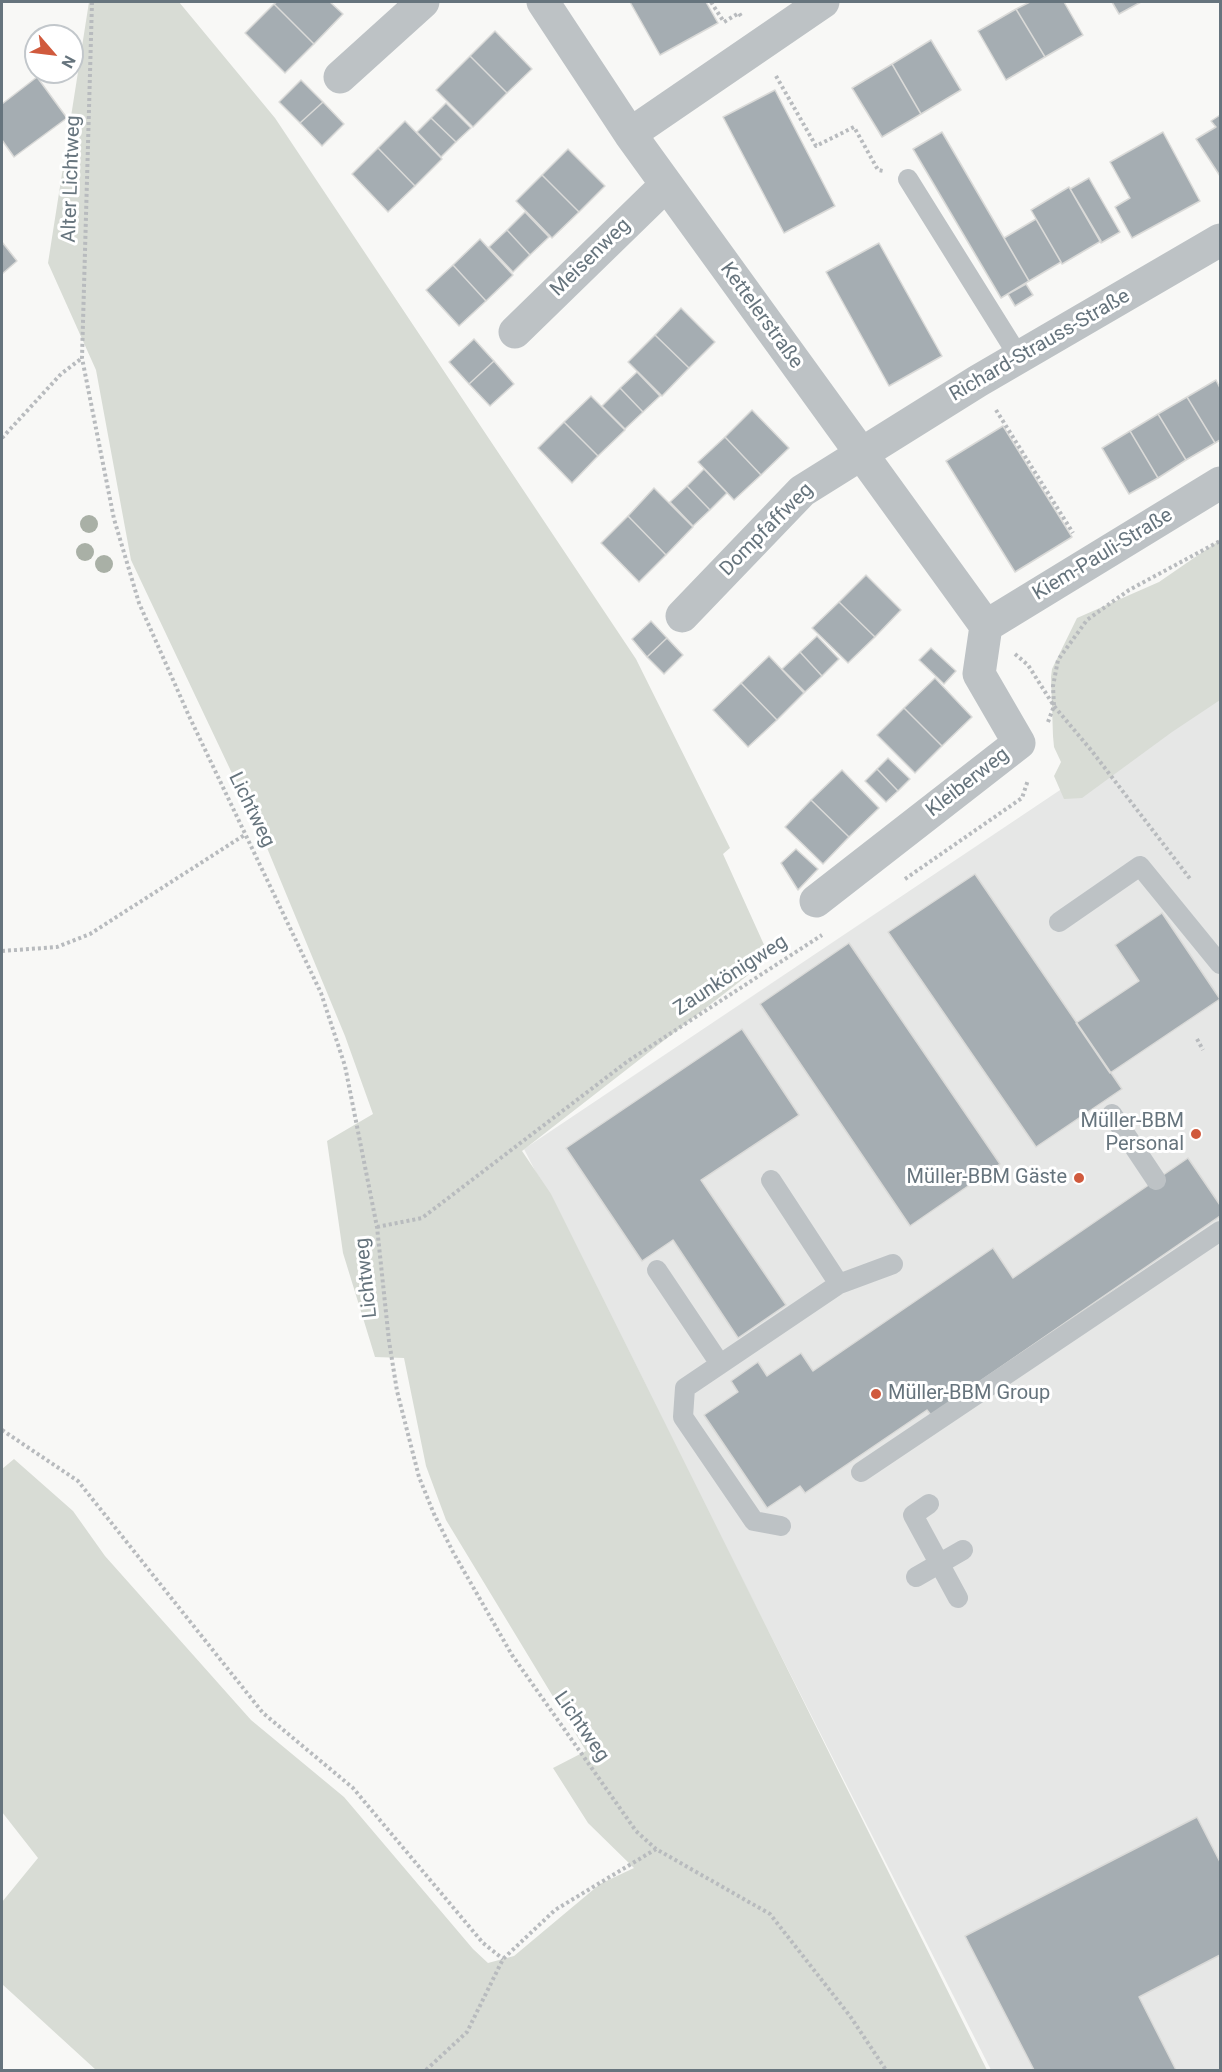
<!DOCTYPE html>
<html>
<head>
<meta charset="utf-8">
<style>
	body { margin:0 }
	#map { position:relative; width:1222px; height:2072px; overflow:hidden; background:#f8f8f6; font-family:Roboto,sans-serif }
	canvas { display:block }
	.frame { position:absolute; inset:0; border:3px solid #66747d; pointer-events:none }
	.north { position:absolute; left:24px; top:24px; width:60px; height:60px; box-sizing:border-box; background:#fff; border:2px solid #c2c7cb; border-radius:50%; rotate:118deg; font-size:16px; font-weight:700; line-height:24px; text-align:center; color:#66747d }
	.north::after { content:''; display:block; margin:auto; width:21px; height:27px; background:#d05a3d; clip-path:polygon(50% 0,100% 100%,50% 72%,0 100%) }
</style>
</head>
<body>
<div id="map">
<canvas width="1222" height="2072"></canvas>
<div class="frame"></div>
<div class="north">N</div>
</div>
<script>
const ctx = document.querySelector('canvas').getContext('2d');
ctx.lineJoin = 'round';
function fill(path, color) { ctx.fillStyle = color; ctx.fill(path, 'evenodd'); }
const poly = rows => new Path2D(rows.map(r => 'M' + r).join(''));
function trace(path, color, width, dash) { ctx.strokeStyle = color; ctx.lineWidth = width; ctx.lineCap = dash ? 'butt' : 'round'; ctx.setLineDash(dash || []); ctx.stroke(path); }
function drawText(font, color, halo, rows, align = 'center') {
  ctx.font = font + ' Roboto,sans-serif'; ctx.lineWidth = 6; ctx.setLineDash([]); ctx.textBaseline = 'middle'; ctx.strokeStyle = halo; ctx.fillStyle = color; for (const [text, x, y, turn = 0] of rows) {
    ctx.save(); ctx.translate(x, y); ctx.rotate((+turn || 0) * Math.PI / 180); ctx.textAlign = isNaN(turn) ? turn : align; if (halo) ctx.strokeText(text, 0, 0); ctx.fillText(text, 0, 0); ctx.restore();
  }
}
fill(poly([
	[1220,686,1220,2070,991,2070,524,1149,1196,699]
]), '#e6e7e6');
fill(poly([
	[89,2,179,2,275,118,636,659,730,848,723,854,770,958,522,1151,551,1194,987,2070,96,2070,2,1984,2,1902,38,1858,2,1812,2,1469,14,1459,73,1511,105,1556,251,1720,344,1797,473,1949,488,1963,514,1956,600,1884,634,1868,588,1823,553,1768,586,1751,446,1520,426,1466,404,1358,375,1357,343,1253,327,1141,373,1114,345,1036,265,843,131,560,96,370,48,263],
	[1220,540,1220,700,1172,732,1082,798,1064,799,1054,776,1061,762,1054,747,1053,736,1051,677,1052,669,1077,618,1159,582]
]), '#d8dcd5');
const building = poly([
	[277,2,330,2,343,14,314,44,274,4,277,2],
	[630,2,706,2,718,23,660,55,630,2],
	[1030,2,1064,2,1083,35,1045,57,1016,9,1030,2],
	[1112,2,1141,2,1119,14,1112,2],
	[274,4,314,44,285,73,245,33,274,4],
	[1016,9,1045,57,1006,80,978,31,1016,9],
	[495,31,532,69,507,93,470,56,495,31],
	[931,40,961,90,921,114,892,64,931,40],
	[470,56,507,93,473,127,436,90,470,56],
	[892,64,921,114,882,137,852,88,892,64],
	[37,77,67,118,14,157,2,140,2,104,37,77],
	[301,80,323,102,300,123,279,102,301,80],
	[775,90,835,206,784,233,723,117,775,90],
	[323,102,344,124,322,146,300,123,323,102],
	[446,103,471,128,456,142,431,118,446,103],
	[1220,115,1220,176,1196,139,1216,127,1211,121,1220,115],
	[431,118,456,142,441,157,417,132,431,118],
	[405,121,442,159,415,186,378,148,405,121],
	[942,132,1029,281,1001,298,913,149,942,132],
	[1163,132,1200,201,1132,238,1115,207,1130,198,1110,162,1163,132],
	[378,148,415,186,388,212,352,174,378,148],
	[568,149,605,186,579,212,542,175,568,149],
	[542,175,579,212,552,238,516,201,542,175],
	[1089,178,1120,232,1101,243,1070,189,1089,178],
	[1069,187,1101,241,1062,264,1031,210,1069,187],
	[525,212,549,237,530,255,507,230,525,212],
	[1036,219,1061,262,1029,281,1004,238,1036,219],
	[507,230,530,255,513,272,489,247,507,230],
	[480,239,513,275,486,301,453,265,480,239],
	[2,242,17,261,2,274,2,242],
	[879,243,942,356,889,386,826,272,879,243],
	[453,265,486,301,459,326,426,290,453,265],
	[1026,284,1033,295,1015,306,1008,294,1026,284],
	[681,308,715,342,689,368,655,335,681,308],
	[655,335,689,368,662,396,628,362,655,335],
	[474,339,494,361,469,384,449,362,474,339],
	[494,361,514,384,490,406,469,384,494,361],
	[637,372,660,396,643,412,620,388,637,372],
	[1216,380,1220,388,1220,440,1215,443,1187,397,1216,380],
	[620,388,643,412,625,429,602,406,620,388],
	[591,396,625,430,598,456,564,422,591,396],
	[1187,397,1215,443,1186,460,1158,414,1187,397],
	[752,410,789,448,761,475,725,437,752,410],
	[1158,414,1186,460,1158,478,1130,431,1158,414],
	[564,422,598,456,572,483,538,448,564,422],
	[1003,426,1072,537,1015,572,946,461,1003,426],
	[1130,431,1158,478,1129,494,1102,448,1130,431],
	[725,437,761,475,734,500,698,462,725,437],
	[704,469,727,493,710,510,687,486,704,469],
	[687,486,710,510,693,526,670,502,687,486],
	[654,488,693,527,666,555,628,516,654,488],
	[628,516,666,555,639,582,601,543,628,516],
	[866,575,901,610,875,637,839,602,866,575],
	[839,602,875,637,848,663,812,628,839,602],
	[651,621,667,638,647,657,632,639,651,621],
	[817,636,839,659,822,676,800,652,817,636],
	[667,638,683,655,664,674,647,657,667,638],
	[931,648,956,671,944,684,919,660,931,648],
	[800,652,822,676,805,692,782,669,800,652],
	[769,656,804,693,777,720,741,683,769,656],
	[935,678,972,717,942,746,904,708,935,678],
	[741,683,777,720,748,747,713,710,741,683],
	[904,708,942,746,915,773,877,735,904,708],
	[888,758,910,779,898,791,877,769,888,758],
	[877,769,898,791,886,802,865,781,877,769],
	[842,770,879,808,849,837,811,800,842,770],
	[811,800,849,837,823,864,785,827,811,800],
	[796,849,818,869,798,890,781,863,796,849],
	[975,874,1122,1089,1036,1147,888,932,975,874],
	[1162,913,1220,999,1110,1073,1076,1023,1139,981,1115,945,1162,913],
	[849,943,1000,1164,910,1226,760,1004,849,943],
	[742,1029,799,1115,701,1180,786,1305,738,1338,673,1240,642,1261,566,1148,742,1029],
	[1188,1158,1220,1205,1220,1216,931,1415,927,1410,805,1493,800,1486,767,1508,704,1415,738,1392,731,1381,758,1362,767,1376,801,1353,813,1371,993,1248,1013,1278,1188,1158],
	[1197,1817,1220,1862,1220,1955,1139,1997,1176,2070,1034,2070,965,1936,1197,1817]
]);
fill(building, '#a5adb2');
trace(building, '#dadad8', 1.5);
trace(poly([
	[92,2,82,358,114,519,139,603,189,716,321,993,345,1066,377,1227,389,1341,397,1391,419,1477,434,1514,453,1552,512,1655,636,1831,656,1849,770,1914,850,2016,886,2070],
	[711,2,724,22,739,13,742,18],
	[776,76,816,146,854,127,878,170,883,171],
	[996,410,1073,533],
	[2,438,61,374,82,358],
	[1015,654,1028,665,1054,706,1091,750,1191,880],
	[1048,722,1054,706,1053,686,1058,660,1087,620,1129,590,1220,541],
	[905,879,1022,798,1028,780],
	[2,951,57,947,90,934,246,834],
	[1197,1039,1203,1050],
	[377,1227,422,1218,628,1061,822,935],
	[2,1430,78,1481,263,1713,353,1788,483,1943,503,1959],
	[426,2070,467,2032,503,1959,555,1910,656,1849]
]), '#b8bbbe', 4, [3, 3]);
trace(poly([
	[908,179,1019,357],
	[1059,922,1140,866,1220,964],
	[1112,1114,1156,1180],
	[771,1180,839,1284],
	[657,1270,720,1364],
	[861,1472,1220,1231],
	[929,1504,913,1515,958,1598],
	[781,1526,754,1521,683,1417,685,1388,839,1284,893,1264],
	[916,1577,963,1550]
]), '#bdc2c5', 20);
trace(poly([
	[543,2,630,134,986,626],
	[340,77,423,2],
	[630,134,823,2],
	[515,332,666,185],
	[682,616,802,491,978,381,1220,240],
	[986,626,1220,483],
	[816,901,1019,743,979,674,986,626]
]), '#bdc2c5', 33);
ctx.fillStyle = '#a9b0a6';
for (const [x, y] of [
	[89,524],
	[85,552],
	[104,564]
]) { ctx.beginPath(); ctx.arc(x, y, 9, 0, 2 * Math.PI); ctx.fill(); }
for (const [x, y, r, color] of [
	[1196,1134,6,"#d05a3d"],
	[1079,1178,6,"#d05a3d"],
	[876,1394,6,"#d05a3d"]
]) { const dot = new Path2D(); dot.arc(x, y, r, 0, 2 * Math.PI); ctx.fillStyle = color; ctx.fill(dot); trace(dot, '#fff', 2); }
drawText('20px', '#66747d', '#fff', [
	["Alter Lichtweg",72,179,-88],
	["Meisenweg",591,258,-44],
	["Kettelerstraße",761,316,54],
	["Richard-Strauss-Straße",1040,346,-30],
	["Dompfaffweg",767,530,-45],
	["Kiem-Pauli-Straße",1103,555,-31],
	["Kleiberweg",968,783,-38],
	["Lichtweg",251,810,64],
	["Zaunkönigweg",731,976,-33],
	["Lichtweg",367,1278,-96],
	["Lichtweg",581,1727,55]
]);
drawText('20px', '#66747d', '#fff', [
	["Müller-BBM",1184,1122],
	["Personal",1184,1145],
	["Müller-BBM Gäste",1067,1178],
	["Müller-BBM Group",888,1394,"left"]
], 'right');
</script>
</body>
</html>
